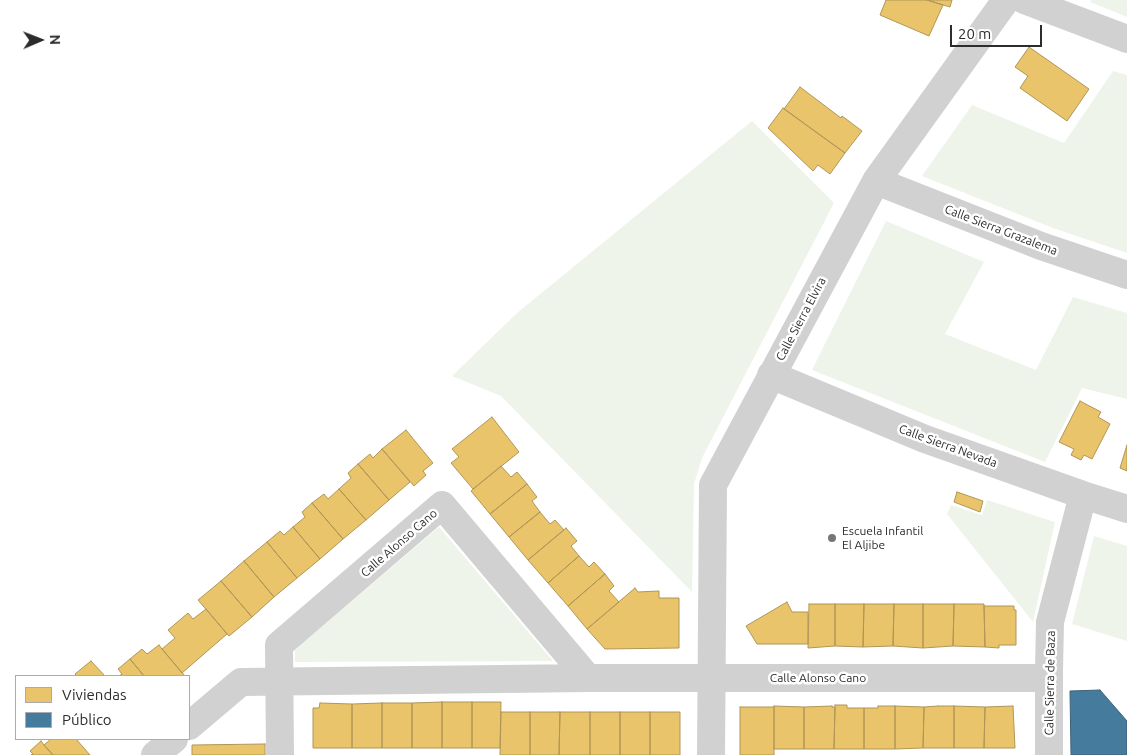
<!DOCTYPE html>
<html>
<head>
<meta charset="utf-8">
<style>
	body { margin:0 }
	#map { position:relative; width:1127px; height:755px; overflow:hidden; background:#fff; font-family:Ubuntu,sans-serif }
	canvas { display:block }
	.legend { position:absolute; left:15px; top:675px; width:175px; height:65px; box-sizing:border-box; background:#fff; border:1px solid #ababab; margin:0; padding:6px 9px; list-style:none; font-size:15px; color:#2c2c2c }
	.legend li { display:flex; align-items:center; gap:10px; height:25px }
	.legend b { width:25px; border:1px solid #ababab }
	.north { position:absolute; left:15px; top:15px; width:50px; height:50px; -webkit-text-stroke:4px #fff; paint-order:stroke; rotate:89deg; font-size:14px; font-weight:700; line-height:20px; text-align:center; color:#2c2c2c }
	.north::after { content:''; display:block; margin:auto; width:18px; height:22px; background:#2c2c2c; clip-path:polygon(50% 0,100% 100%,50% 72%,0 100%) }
	.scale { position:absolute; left:950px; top:25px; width:92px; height:22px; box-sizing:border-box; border:2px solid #2c2c2c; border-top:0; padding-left:6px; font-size:15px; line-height:18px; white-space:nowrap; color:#2c2c2c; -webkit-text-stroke:4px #fff; paint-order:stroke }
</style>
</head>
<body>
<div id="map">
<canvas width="1127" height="755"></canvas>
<ul class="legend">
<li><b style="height:14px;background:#e9c46a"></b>Viviendas</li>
<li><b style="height:14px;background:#457b9d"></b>Público</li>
</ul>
<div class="north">N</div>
<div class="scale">20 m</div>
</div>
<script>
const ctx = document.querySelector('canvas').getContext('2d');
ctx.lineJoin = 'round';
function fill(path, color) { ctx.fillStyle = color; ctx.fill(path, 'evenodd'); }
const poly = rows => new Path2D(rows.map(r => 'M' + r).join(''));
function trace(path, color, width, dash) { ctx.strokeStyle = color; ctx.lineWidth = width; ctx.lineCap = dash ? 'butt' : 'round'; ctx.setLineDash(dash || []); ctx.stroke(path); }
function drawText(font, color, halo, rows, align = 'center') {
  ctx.font = font + ' Ubuntu,sans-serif'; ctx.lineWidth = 5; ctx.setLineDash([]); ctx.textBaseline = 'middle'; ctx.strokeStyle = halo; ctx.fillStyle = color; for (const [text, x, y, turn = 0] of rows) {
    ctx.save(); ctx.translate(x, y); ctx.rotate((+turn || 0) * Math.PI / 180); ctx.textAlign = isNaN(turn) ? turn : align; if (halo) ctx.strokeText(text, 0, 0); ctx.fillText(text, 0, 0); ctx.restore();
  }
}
fill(poly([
	[1091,0,1127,0,1127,17,1090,2],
	[1113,71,1127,75,1127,253,1053,228,922,176,972,105,1064,143],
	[752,121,834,203,702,458,694,484,692,592,501,396,452,376,517,313],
	[886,221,984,262,945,334,1036,370,1073,297,1127,313,1127,399,1082,388,1045,462,812,370],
	[987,500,1055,522,1033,622,947,514,951,505,982,515],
	[439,527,553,661,295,662,295,649],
	[1094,536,1127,546,1127,641,1072,624]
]), '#eff4ea');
const homes = poly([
	[886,0,927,0,943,5,929,36,880,15,886,0],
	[927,0,952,0,950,7,927,0],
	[1029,47,1089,89,1067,121,1020,88,1028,76,1015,67,1029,47],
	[800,87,841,118,842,116,862,131,845,153,784,109,800,87],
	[783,108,845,153,830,174,818,165,813,171,768,128,783,108],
	[1080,401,1101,412,1098,417,1110,424,1092,459,1084,455,1081,460,1071,455,1074,449,1059,442,1080,401],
	[492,417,519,452,473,489,451,463,459,457,452,449,492,417],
	[406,430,433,463,423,471,426,475,414,486,382,449,406,430],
	[1127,445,1127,471,1120,468,1127,445],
	[382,449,410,482,389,500,358,464,370,454,373,458,382,449],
	[358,464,389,500,366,520,339,489,351,478,348,473,358,464],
	[501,466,511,477,517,472,527,484,490,514,471,491,501,466],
	[527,484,537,497,532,501,540,512,509,537,490,514,527,484],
	[339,489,366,520,343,539,312,503,324,494,328,499,339,489],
	[957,492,983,501,980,512,954,502,957,492],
	[312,503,343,539,320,559,293,527,305,517,302,512,312,503],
	[540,512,550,524,555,520,564,530,528,560,509,537,540,512],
	[293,527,320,559,297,578,267,542,280,531,284,535,293,527],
	[566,528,577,541,571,546,579,556,548,583,528,560,566,528],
	[267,542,297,578,274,597,244,561,267,542],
	[579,556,589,567,594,562,605,574,568,606,548,583,579,556],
	[244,561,274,597,252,617,221,581,244,561],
	[605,574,614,586,609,591,619,602,587,629,568,606,605,574],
	[221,581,252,617,229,636,198,600,221,581],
	[635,588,638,592,659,591,659,598,679,598,679,648,605,649,587,629,635,588],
	[787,602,792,612,808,612,808,644,757,644,746,626,787,602],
	[809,604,835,604,835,646,808,648,809,604],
	[835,604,864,604,863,647,835,646,835,604],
	[864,604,894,604,893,646,863,647,864,604],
	[894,604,923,604,923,648,893,646,894,604],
	[923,604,954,604,953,646,923,648,923,604],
	[954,604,984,604,985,647,953,646,954,604],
	[984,606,1014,606,1014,610,1016,610,1016,645,999,645,999,648,985,647,984,606],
	[206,609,227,634,182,673,162,649,175,638,168,630,188,613,193,619,206,609],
	[159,645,162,649,185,676,144,676,130,659,142,649,147,654,159,645],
	[130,659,144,676,119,676,122,674,118,669,130,659],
	[91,661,105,676,77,676,75,674,91,661],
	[442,702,442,748,412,748,412,703,442,702],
	[442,702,472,702,472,748,442,748,442,702],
	[472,702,501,702,500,748,472,748,472,702],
	[320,703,352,704,352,748,313,748,313,708,319,708,320,703],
	[382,703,382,748,352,748,352,704,382,703],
	[382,703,412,703,412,748,382,748,382,703],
	[835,705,847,705,847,708,864,708,864,749,834,749,835,705],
	[774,706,804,707,804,749,774,749,774,706],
	[832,706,832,707,835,707,834,749,804,749,804,707,832,706],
	[878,706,895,706,895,749,864,749,864,708,878,708,878,706],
	[895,706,924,707,923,748,895,749,895,706],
	[938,706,954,706,954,748,923,748,924,707,938,706],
	[954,706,985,707,984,748,954,748,954,706],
	[1013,706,1015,748,984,748,985,707,1013,706],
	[740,707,774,707,774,755,740,755,740,707],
	[501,712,530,712,530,755,500,755,501,712],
	[530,712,560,712,559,755,530,755,530,712],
	[560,712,590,712,590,755,559,755,560,712],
	[590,712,620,712,620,755,590,755,590,712],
	[620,712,650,712,650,755,620,755,620,712],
	[650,712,680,712,680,755,650,755,650,712],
	[51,739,76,739,90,755,53,755,44,745,51,739],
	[41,741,44,745,53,755,31,755,33,754,30,751,41,741],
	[265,744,265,755,192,755,192,745,265,744]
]);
fill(homes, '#e9c46a');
trace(homes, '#b09657', 1);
const public = poly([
	[1100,690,1127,721,1127,755,1071,755,1070,691,1100,690]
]);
fill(public, '#457b9d');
trace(public, '#3e637b', 1);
trace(poly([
	[1024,0,1127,39],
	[876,181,1041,246,1127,275],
	[771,375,925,439,1083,495,1127,509],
	[189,726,241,682,588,678,1049,678],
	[155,755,174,739],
	[280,755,279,645,442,505,588,678],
	[711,755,713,485,876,181,1006,0],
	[1049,755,1049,671,1050,622,1083,495]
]), '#d1d1d1', 28);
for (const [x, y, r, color] of [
	[832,538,5,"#767676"]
]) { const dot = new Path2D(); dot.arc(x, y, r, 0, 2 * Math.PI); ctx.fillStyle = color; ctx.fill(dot); trace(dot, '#fff', 2); }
drawText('12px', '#2c2c2c', '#fff', [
	["Calle Sierra Grazalema",1001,230,21],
	["Calle Sierra Elvira",801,319,-62],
	["Calle Sierra Nevada",948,446,20],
	["Calle Alonso Cano",399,543,-41],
	["Calle Alonso Cano",818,678],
	["Calle Sierra de Baza",1050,683,-89]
]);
drawText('12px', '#2c2c2c', '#fff', [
	["Escuela Infantil",842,531],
	["El Aljibe",842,545]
], 'left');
</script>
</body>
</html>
